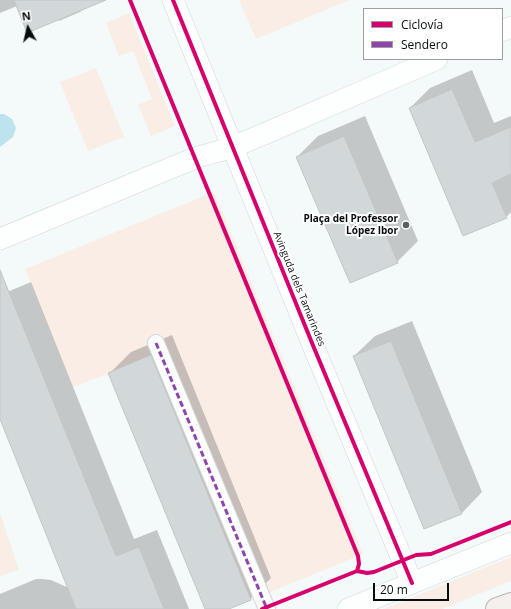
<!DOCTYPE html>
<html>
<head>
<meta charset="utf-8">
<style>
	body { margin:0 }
	#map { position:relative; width:511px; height:609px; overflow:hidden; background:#f4f9fa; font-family:"Open Sans",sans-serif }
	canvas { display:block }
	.legend { position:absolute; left:363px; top:8px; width:140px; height:52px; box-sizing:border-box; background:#fff; border:1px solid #9c9e9f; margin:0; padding:5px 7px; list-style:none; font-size:12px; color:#070d0f }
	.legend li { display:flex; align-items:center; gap:8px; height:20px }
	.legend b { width:20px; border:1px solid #9c9e9f }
	.north { position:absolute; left:8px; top:8px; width:40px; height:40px; -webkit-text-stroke:3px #fff; paint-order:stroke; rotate:352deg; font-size:11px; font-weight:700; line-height:16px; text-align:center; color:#070d0f }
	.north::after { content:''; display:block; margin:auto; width:14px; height:18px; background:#070d0f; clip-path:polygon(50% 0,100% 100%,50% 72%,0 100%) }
	.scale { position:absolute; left:373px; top:583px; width:76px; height:18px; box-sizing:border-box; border:2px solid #070d0f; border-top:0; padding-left:5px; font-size:12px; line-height:14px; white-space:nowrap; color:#070d0f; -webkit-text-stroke:3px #fff; paint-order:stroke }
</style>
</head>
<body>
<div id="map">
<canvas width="511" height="609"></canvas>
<ul class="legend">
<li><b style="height:5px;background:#d6006c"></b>Ciclovía</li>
<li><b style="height:5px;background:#8e44ad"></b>Sendero</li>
</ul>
<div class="north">N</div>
<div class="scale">20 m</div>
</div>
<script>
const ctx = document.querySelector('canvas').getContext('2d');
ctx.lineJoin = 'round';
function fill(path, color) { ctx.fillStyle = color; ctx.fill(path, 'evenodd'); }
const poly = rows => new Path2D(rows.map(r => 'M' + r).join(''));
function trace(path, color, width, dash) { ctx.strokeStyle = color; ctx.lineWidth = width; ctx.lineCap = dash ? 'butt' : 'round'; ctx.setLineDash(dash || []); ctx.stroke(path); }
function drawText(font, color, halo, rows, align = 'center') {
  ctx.font = font + ' "Open Sans",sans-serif'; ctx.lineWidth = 4; ctx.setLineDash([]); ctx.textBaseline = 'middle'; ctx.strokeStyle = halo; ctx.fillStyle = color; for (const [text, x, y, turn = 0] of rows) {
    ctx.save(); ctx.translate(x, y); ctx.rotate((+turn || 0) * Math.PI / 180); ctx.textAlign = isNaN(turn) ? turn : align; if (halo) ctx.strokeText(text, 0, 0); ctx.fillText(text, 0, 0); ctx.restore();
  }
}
fill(poly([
	[239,0,349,0,256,39],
	[129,13,175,126,151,136,138,105,152,99,133,51,119,56,106,23],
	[96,68,124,137,88,151,60,82],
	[214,192,363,554,251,600,151,356,73,387,25,269],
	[0,513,19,570,0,576],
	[511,557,511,581,442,609,384,609]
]), '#f9ede6');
fill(poly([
	[0,114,4,114,12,119,16,128,13,137,0,147]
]), '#bde4ee');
fill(poly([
	[0,0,92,0,80,12,59,21,58,19,17,6,0,13],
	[472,70,494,123,511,116,511,212,506,217,410,108,430,88],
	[365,116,418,241,397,262,297,157,318,136],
	[31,282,134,539,157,530,189,609,0,609,0,594,36,579,42,579,51,580,69,588,0,416,0,295],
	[412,321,482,492,462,513,425,528,354,356,375,336],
	[172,335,271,578,250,599,226,609,206,609,110,373,131,352]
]), '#0003');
const building = poly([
	[14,0,106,0,27,33,14,0],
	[452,89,475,142,511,127,511,174,492,183,507,218,463,236,409,108,452,89],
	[344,136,398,263,350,283,296,157,344,136],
	[0,270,116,556,139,547,164,609,76,609,0,419,0,270],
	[391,341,462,514,424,529,353,356,391,341],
	[151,355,251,600,229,609,205,609,108,373,151,355]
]);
fill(building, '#d2d7d9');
trace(building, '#c0c6c7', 1);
const pedestrian = poly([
	[156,343,267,609]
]);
const minor = poly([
	[173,0,312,343,412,583],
	[502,31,511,27],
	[0,239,195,158,233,147,271,131,437,59],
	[348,609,511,543]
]);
const primary = poly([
	[497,609,511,604]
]);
trace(pedestrian, '#d1d7d8', 18);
trace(minor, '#d1d7d8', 22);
trace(primary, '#bbb4b0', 24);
trace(pedestrian, '#fdfefe', 16);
trace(minor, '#fdfefe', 21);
trace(primary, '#f5f0ec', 22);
trace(poly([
	[156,343,267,609]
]), '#8e44ad', 3, [6, 3]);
trace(poly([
	[130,0,358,556,359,564,357,571,262,609],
	[173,0,312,343,412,583],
	[357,571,367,573,374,572,416,555,431,554,511,522]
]), '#d6006c', 4);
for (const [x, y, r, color] of [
	[406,225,4,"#5a6061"]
]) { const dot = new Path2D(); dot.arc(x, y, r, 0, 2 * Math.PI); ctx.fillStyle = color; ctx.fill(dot); trace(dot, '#fff', 1.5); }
drawText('bold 10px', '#070d0f', '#fff', [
	["Plaça del Professor",398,219],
	["López Ibor",398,231]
], 'right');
drawText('10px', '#070d0f', '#fff', [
	["Avinguda dels Tamarindes",299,289,68]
]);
</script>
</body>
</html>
